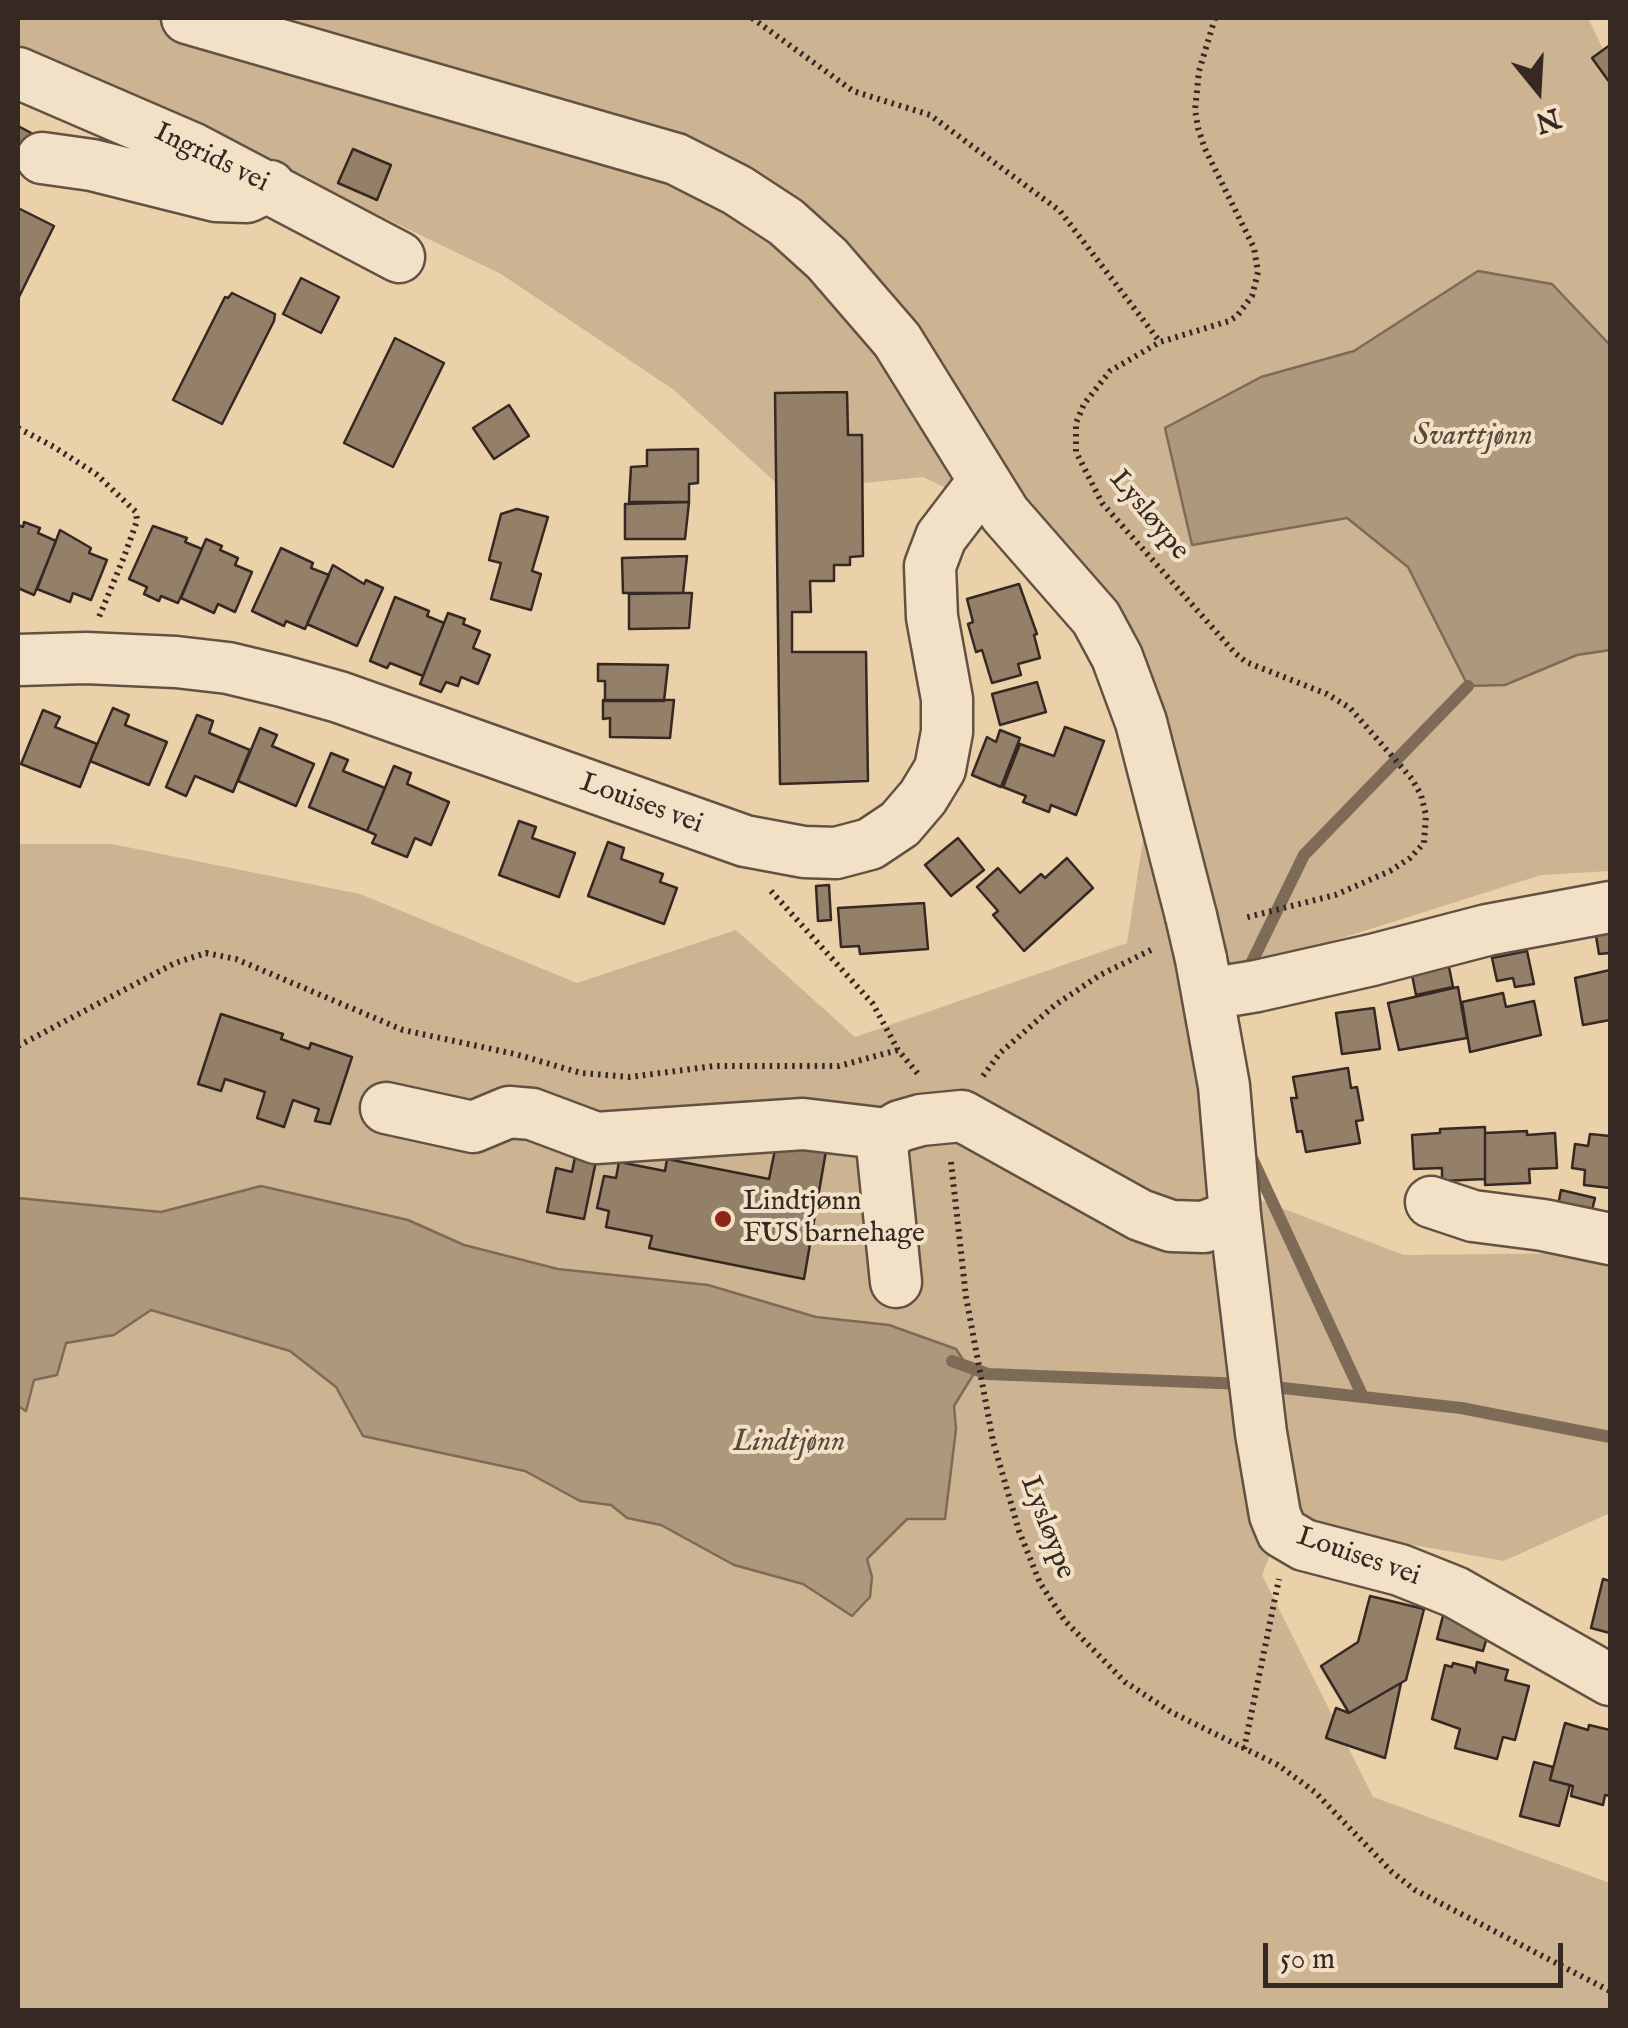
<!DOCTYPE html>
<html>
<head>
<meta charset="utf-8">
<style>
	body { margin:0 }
	#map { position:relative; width:1628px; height:2028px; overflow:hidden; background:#ebd1a9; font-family:"IM FELL English",serif }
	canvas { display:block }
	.frame { position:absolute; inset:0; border:20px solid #362823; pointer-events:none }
	.north { position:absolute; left:1488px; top:40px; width:100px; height:100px; -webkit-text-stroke:8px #f2e1c7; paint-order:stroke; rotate:162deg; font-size:28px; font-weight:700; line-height:40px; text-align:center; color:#362823 }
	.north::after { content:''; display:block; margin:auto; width:35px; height:45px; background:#362823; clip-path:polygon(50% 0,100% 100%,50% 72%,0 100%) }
	.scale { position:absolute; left:1263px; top:1943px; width:300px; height:45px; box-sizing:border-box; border:5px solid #362823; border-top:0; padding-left:12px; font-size:30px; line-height:35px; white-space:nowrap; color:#362823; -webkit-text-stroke:8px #f2e1c7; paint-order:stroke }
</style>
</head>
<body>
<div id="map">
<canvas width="1628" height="2028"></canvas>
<div class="frame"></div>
<div class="north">N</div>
<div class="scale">50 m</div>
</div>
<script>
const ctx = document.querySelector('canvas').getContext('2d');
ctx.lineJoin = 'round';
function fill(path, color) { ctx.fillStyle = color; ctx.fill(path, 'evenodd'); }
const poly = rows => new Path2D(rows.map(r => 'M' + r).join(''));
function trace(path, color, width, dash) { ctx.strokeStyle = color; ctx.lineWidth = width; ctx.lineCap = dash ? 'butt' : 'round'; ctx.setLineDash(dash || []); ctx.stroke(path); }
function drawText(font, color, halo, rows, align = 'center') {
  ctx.font = font + ' "IM FELL English",serif'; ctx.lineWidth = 8; ctx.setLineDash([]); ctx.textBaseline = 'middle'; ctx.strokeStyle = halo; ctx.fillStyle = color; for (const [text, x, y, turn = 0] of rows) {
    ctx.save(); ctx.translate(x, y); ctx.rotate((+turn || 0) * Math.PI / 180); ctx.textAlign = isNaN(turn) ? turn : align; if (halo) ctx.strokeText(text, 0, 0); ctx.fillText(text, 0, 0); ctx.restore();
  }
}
fill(poly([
	[18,18,1588,18,1610,64,1610,345,1552,284,1478,271,1354,352,1261,377,1192,545,1347,518,1408,567,1468,686,1505,685,1577,655,1610,650,1610,871,1541,875,1222,976,1211,1181,1404,1255,1580,1253,1610,1260,1610,1513,1504,1561,1283,1522,1262,1575,1373,1797,1610,1883,1610,2010,18,2010,18,1406,26,1410,34,1380,57,1375,66,1343,114,1335,151,1310,290,1351,336,1387,363,1436,526,1471,580,1501,612,1505,627,1518,661,1525,734,1565,803,1584,853,1616,872,1577,866,1559,907,1519,956,1429,954,1406,973,1376,889,1325,816,1317,708,1285,558,1269,464,1245,408,1220,261,1186,161,1212,18,1198,18,844,112,844,360,894,577,983,736,930,855,1037,1127,943,1151,789,1061,543,923,477,785,491,674,390,501,274,151,105,18,56]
]), '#ccb492');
const water = poly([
	[1478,271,1552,284,1610,345,1610,650,1577,655,1505,685,1468,686,1408,567,1347,518,1192,545,1165,428,1261,377,1354,351,1478,271],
	[261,1186,408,1220,464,1245,558,1269,708,1285,816,1317,889,1325,956,1349,973,1375,954,1406,956,1429,945,1519,907,1519,867,1559,872,1577,870,1597,852,1616,803,1584,734,1565,661,1525,627,1518,611,1505,580,1501,525,1471,363,1436,336,1387,290,1351,151,1310,114,1335,66,1343,57,1375,34,1380,26,1411,18,1406,18,1198,161,1212,261,1186]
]);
fill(water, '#ad987b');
trace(water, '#7d6b58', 2.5);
trace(poly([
	[1246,974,1304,855,1468,686],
	[1251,1156,1363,1397],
	[952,1361,988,1374,1245,1384],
	[1265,1386,1461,1408,1610,1437]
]), '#7d6b58', 12);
const building = poly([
	[1610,45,1610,83,1592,58,1610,45],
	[18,126,37,136,18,174,18,126],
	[353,149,391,165,377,200,338,183,353,149],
	[18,208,54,226,18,299,18,208],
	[301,278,339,297,321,333,283,314,301,278],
	[232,293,275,314,274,321,222,424,173,400,225,297,228,298,232,293],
	[395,338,444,363,393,467,344,443,395,338],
	[847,392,848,435,862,435,863,556,850,557,850,565,834,565,834,581,810,581,811,612,792,612,792,652,866,652,868,781,780,784,775,393,847,392],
	[509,405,529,436,494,459,473,428,509,405],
	[698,449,698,483,689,484,689,502,629,502,631,467,647,466,647,450,698,449],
	[689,502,685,539,625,539,625,504,689,502],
	[517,509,548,517,532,571,541,574,531,610,491,599,501,563,489,560,501,514,517,509],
	[24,522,40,528,38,533,56,541,34,595,18,588,18,525,23,527,24,522],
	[153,526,187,538,185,542,202,549,178,603,161,596,159,601,144,594,147,587,129,579,153,526],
	[60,530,91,548,89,553,107,560,91,600,73,593,70,602,37,589,60,530],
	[206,539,222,546,220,550,238,558,235,565,252,572,235,612,218,604,214,613,181,598,206,539],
	[281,548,313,563,311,568,329,575,305,629,286,621,284,626,252,611,281,548],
	[687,556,683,593,623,593,622,558,687,556],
	[333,565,364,584,366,580,383,588,357,646,307,624,333,565],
	[1019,584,1037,634,1034,635,1040,658,1018,664,1021,675,992,683,982,650,976,652,968,624,973,622,967,599,1019,584],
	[683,593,692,593,689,628,629,629,629,594,683,593],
	[395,597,429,611,427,616,444,623,423,676,390,663,387,668,370,661,395,597],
	[448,613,465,619,463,624,480,631,473,648,490,655,478,684,461,677,458,686,446,682,441,692,420,684,448,613],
	[598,664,668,665,664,701,605,701,605,681,598,681,598,664],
	[1037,682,1046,712,1000,725,992,694,1037,682],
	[603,700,674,700,670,738,610,737,610,718,603,719,603,700],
	[113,708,129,715,125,725,167,742,149,785,90,761,113,708],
	[43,710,60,717,55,727,97,744,80,787,21,764,43,710],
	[197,715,213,721,209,733,250,750,233,792,195,776,186,796,166,787,197,715],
	[1065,727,1104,741,1076,815,1051,805,1049,812,1023,802,1026,796,1003,787,1020,744,1054,756,1065,727],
	[260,728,277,735,272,746,314,764,296,806,238,781,260,728],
	[1000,730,1020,738,1001,787,972,775,987,737,996,742,1000,730],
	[331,753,348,760,343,771,385,788,367,831,309,807,331,753],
	[394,766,411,773,407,784,449,802,431,845,415,838,407,857,372,843,376,835,367,831,394,766],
	[519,821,536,827,532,838,575,853,559,897,499,875,519,821],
	[958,838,984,870,951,896,925,865,958,838],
	[608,842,624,848,621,859,663,874,660,882,677,888,664,924,588,896,608,842],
	[1067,858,1093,888,1024,951,993,915,998,911,977,887,998,868,1020,893,1041,874,1045,878,1067,858],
	[829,885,831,920,818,921,816,886,829,885],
	[924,903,928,949,860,954,859,946,841,947,838,908,924,903],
	[1610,928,1610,953,1599,954,1595,930,1610,928],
	[1527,951,1534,984,1515,987,1513,978,1497,981,1492,958,1527,951],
	[1448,962,1453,987,1416,995,1411,970,1448,962],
	[1610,970,1610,1023,1610,1020,1583,1025,1575,978,1610,970],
	[1458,987,1467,1038,1399,1050,1388,1003,1458,987],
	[1503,993,1506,1007,1534,1001,1541,1035,1470,1052,1462,1002,1503,993],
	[1374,1008,1380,1049,1342,1054,1336,1013,1374,1008],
	[221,1014,283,1034,281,1039,309,1049,311,1043,352,1057,330,1124,315,1121,319,1109,293,1100,284,1127,257,1118,265,1092,225,1079,221,1091,198,1084,221,1014],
	[1348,1068,1351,1088,1357,1087,1363,1120,1356,1121,1360,1143,1306,1152,1302,1131,1297,1132,1291,1098,1297,1098,1293,1077,1348,1068],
	[1485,1127,1485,1179,1442,1181,1442,1168,1414,1169,1412,1135,1440,1133,1440,1129,1485,1127],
	[1527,1131,1527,1135,1555,1133,1557,1168,1529,1169,1530,1183,1485,1185,1485,1133,1527,1131],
	[1590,1134,1610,1136,1610,1188,1584,1185,1585,1170,1572,1168,1575,1144,1588,1146,1590,1134],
	[778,1135,827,1145,804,1279,649,1248,652,1236,606,1227,609,1211,597,1208,604,1176,616,1178,619,1162,665,1171,667,1159,769,1179,778,1135],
	[575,1157,596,1161,584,1219,547,1212,556,1168,572,1172,575,1157],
	[1561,1190,1595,1198,1590,1219,1557,1211,1561,1190],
	[1603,1579,1610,1581,1610,1633,1591,1628,1603,1579],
	[1370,1596,1424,1609,1406,1680,1349,1713,1321,1666,1358,1642,1370,1596],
	[1445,1608,1490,1627,1483,1651,1437,1639,1445,1608],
	[1477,1662,1508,1670,1505,1680,1529,1686,1515,1740,1503,1737,1497,1759,1455,1748,1460,1729,1432,1719,1445,1665,1452,1667,1453,1663,1473,1668,1475,1673,1477,1662],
	[1401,1683,1385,1758,1326,1738,1336,1708,1349,1713,1401,1683],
	[1565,1723,1588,1730,1589,1725,1610,1730,1610,1796,1605,1795,1603,1805,1571,1796,1573,1786,1550,1780,1565,1723],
	[1534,1762,1553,1767,1550,1780,1570,1785,1559,1826,1520,1816,1534,1762]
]);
fill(building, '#948069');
trace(building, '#362823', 2.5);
const minor = poly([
	[187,18,676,159,737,190,786,222,827,259,897,340,1005,514,1096,618,1117,657,1141,722,1191,916],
	[18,73,194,149,399,257],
	[42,158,92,165,216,196,247,197,270,186],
	[18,660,86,658,176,662,228,668,282,681,339,697,745,841,804,852,836,853,870,844,900,824,923,797,940,769,947,732,947,699,932,617,930,566,941,537,983,482],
	[1201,959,1224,1086,1235,1215,1261,1433,1275,1515,1282,1532,1304,1545,1400,1570,1455,1592,1610,1680],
	[1209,994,1257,986,1372,960,1487,930,1610,907],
	[386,1108,473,1127,509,1112,532,1114,596,1138,803,1124,887,1134],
	[1431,1202,1473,1216,1543,1225,1610,1239],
	[896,1282,882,1145,887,1134,900,1126,921,1120,962,1116,1140,1215,1171,1226,1204,1227,1235,1215]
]);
trace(minor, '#635244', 55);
trace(poly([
	[752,18,853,91,930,115,1060,211,1160,342],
	[1215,18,1199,71,1195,110,1198,128,1205,149,1254,248,1258,272,1252,296,1237,316,1229,321,1160,342,1110,371,1084,404,1076,423,1076,452,1102,503,1235,653,1246,662,1327,694,1350,708,1412,779,1421,795,1426,815,1424,843,1410,858,1390,871,1335,895,1244,918],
	[18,428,54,447,96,474,136,512,137,521,124,557,99,617],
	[771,891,873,1004,898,1050,919,1075],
	[18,1046,175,963,206,953,236,959,403,1030,515,1054,581,1073,630,1077,714,1066,839,1066,898,1050],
	[983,1076,1000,1053,1055,1005,1100,975,1155,948],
	[951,1162,966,1297,993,1441,1019,1531,1040,1583,1065,1621,1125,1682,1171,1712,1278,1765,1315,1792,1392,1872,1415,1890,1610,1991],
	[1244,1749,1279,1579]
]), '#362823', 6, [2.5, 5]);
trace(minor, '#f2e1c7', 50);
const minorBridge = poly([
	[1191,916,1201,959]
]);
trace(minorBridge, '#635244', 55, []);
trace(minorBridge, '#f2e1c7', 50);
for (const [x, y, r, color] of [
	[723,1219,10,"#8f2418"]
]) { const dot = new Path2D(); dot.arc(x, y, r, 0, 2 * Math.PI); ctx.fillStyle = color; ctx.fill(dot); trace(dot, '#f2e1c7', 4); }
drawText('28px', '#362823', '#f2e1c7', [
	["Ingrids vei",211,159,26],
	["Lysløype",1148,516,50],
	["Louises vei",641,805,20],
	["Lysløype",1046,1528,69],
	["Louises vei",1358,1558,19]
]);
drawText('28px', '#362823', '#f2e1c7', [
	["Lindtjønn",743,1203],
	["FUS barnehage",743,1235]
], 'left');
drawText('italic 30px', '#5a4a3d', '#f2e1c7', [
	["Svarttjønn",1473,438],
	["Lindtjønn",789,1444]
]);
</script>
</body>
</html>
